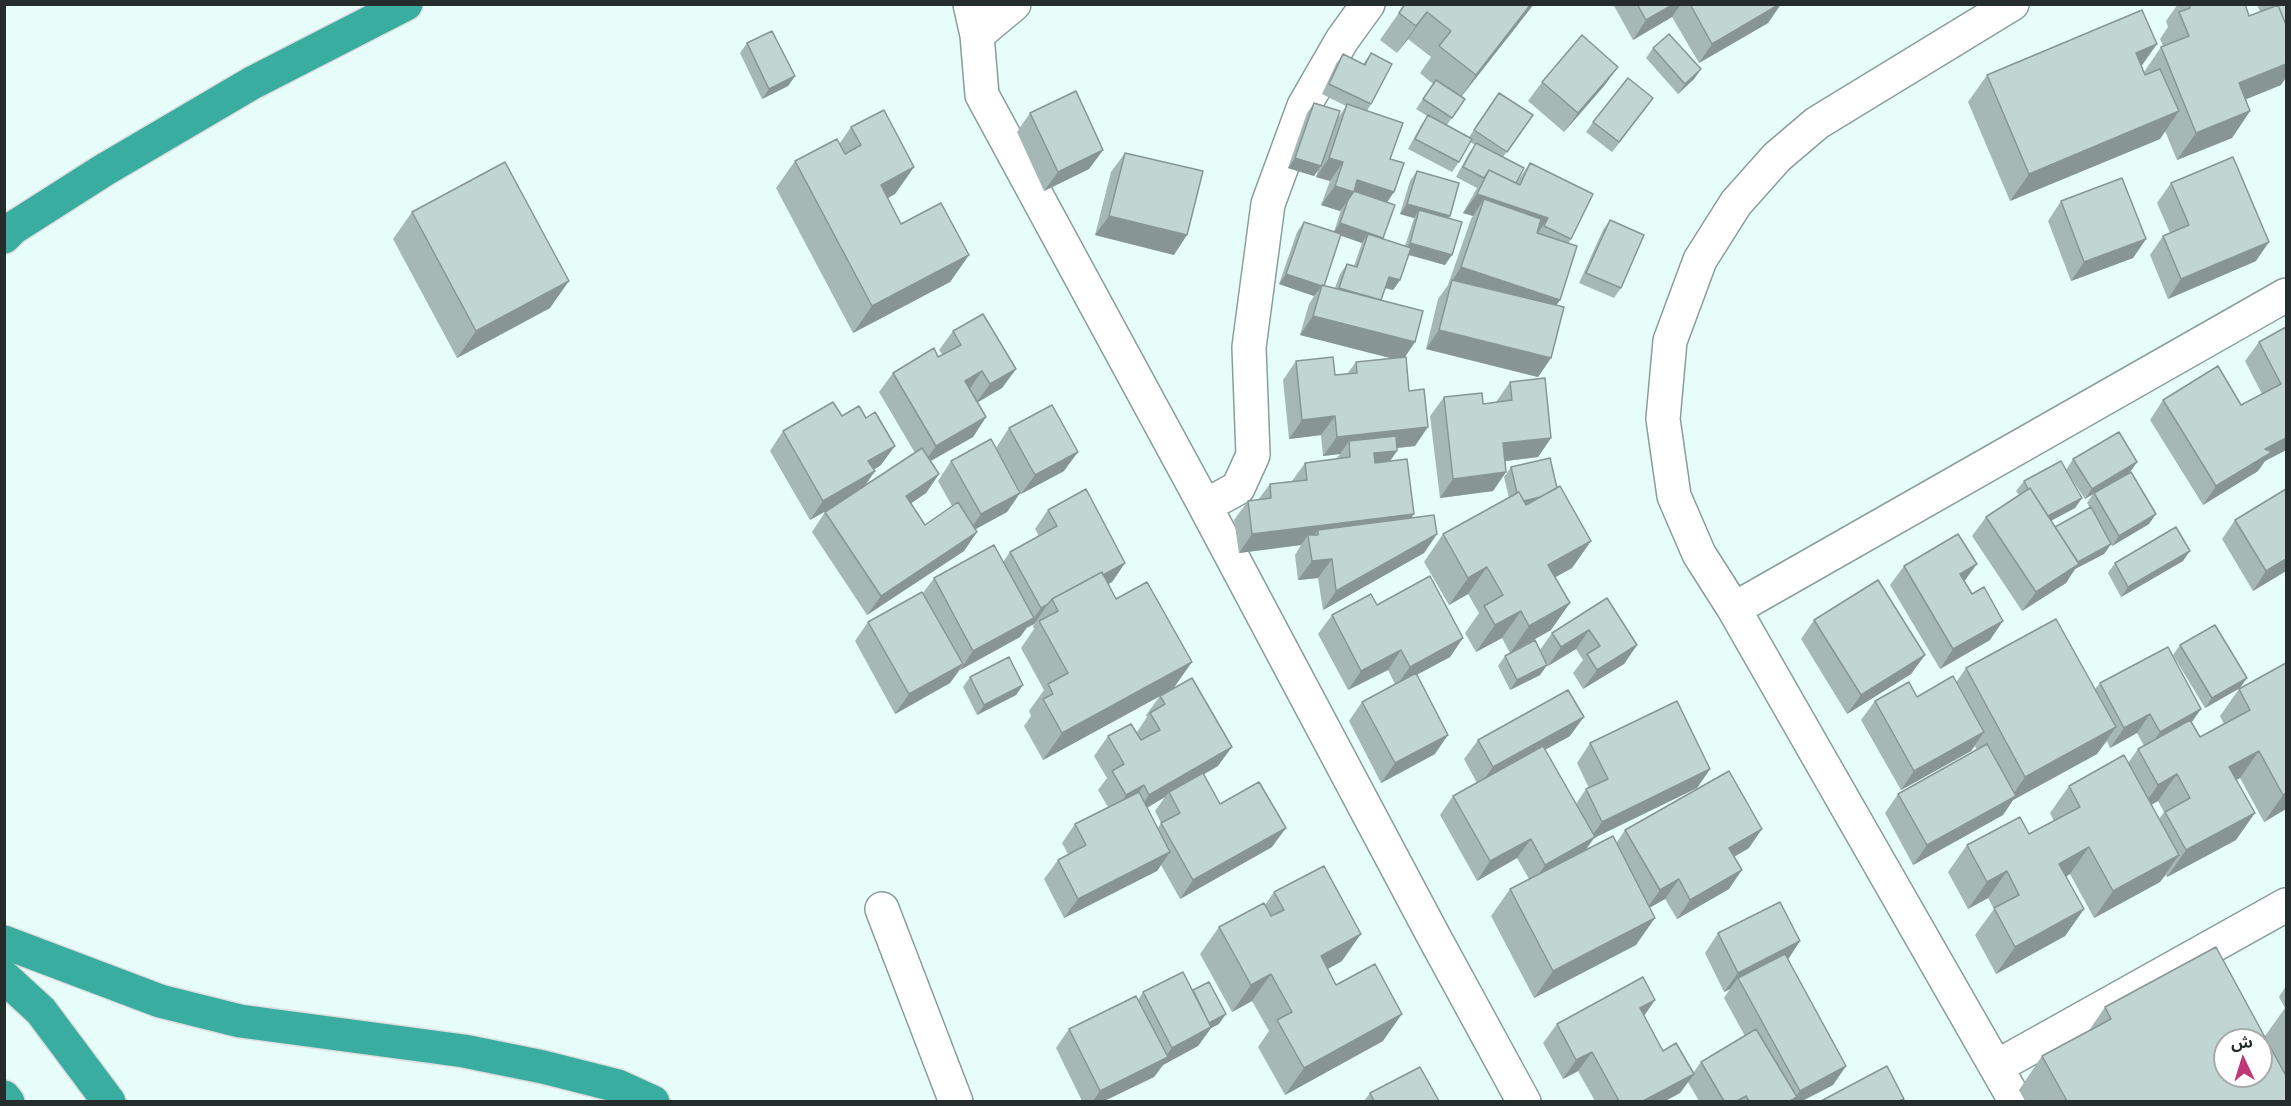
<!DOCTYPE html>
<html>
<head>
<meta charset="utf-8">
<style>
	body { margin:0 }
	#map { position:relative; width:2291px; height:1106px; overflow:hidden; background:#e7fdfa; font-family:Barlow,"Noto Sans Arabic",sans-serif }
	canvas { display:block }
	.frame { position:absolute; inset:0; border:6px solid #252d2c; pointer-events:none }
	.north { position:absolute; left:2213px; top:1028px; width:60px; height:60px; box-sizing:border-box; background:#fff; border:2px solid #a8abab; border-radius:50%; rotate:356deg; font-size:16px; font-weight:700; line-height:24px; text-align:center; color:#252d2c }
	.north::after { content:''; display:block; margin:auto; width:21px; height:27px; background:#c03875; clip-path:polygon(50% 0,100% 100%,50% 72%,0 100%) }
</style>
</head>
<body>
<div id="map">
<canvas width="2291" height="1106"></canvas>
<div class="frame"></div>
<div class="north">ش</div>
</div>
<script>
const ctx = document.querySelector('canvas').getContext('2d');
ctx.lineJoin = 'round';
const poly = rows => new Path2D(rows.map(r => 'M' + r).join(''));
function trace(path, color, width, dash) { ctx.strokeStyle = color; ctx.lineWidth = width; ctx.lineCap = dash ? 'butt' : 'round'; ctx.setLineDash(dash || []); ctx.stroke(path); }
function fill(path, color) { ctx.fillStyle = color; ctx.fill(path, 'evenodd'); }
const street = poly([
	[970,4,977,35],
	[1014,4,977,35,982,95,1205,506],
	[1368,4,1342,40,1304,106,1268,204,1249,347,1253,455,1238,488,1205,506,1433,935,1524,1102],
	[2012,4,1817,123,1777,157,1736,203,1700,260,1670,341,1663,419,1674,496,1699,554,1734,609,2016,1102],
	[1734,609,2286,295],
	[882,909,956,1102],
	[1996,1067,2286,905]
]);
const highway = poly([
	[4,237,13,228,104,170,252,83,406,4],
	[4,942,160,1001,240,1021,464,1051,543,1067,618,1086,653,1102],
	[4,977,41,1011,109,1102],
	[4,1097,8,1102]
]);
trace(street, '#899e9a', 36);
trace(highway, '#dcdddd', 36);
trace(street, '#fff', 33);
trace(highway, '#3aada1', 33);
fill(poly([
	[1405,4,1534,4,1461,97,1465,99,1447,125,1469,137,1499,93,1533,115,1503,157,1516,183,1530,163,1571,239,1568,244,1560,300,1556,305,1551,358,1538,377,1426,349,1438,299,1448,285,1471,219,1473,216,1463,213,1477,188,1456,177,1469,153,1475,145,1470,142,1459,162,1452,172,1408,149,1421,125,1427,116,1416,109,1433,84,1420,73,1431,57,1408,39,1397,53,1380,40],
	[1613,4,1781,4,1768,23,1699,63,1672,17,1633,40],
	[2178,4,2245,4,2249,16,2260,12,2257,4,2286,4,2286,80,2286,78,2281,85,2246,99,2250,111,2232,138,2177,160,2165,131,2160,139,2010,201,1968,102,1987,75,2142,66,2144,72,2161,47,2163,46,2160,39,2168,27,2166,21],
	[747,43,795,76,788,86,762,99,740,53],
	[1653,48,1701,69,1694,79,1678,94,1646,58],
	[1371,53,1371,104,1367,111,1390,159,1394,192,1387,202,1383,239,1405,246,1414,218,1400,214,1410,181,1417,171,1448,218,1445,265,1408,255,1400,280,1393,290,1385,288,1381,300,1415,342,1405,357,1415,446,1397,448,1390,461,1411,518,1437,534,1424,553,1323,610,1318,578,1298,580,1295,555,1301,545,1239,553,1234,520,1248,501,1258,500,1270,484,1292,481,1305,463,1336,459,1340,454,1323,456,1321,435,1289,439,1283,380,1296,361,1335,375,1347,374,1356,362,1391,358,1300,335,1309,304,1314,296,1279,284,1297,232,1304,222,1334,232,1341,210,1340,211,1321,205,1330,181,1316,177,1318,170,1314,176,1288,168,1307,113,1314,103,1338,118,1346,106,1322,94,1336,64,1343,54,1363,64],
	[1340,235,1362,243,1354,266,1347,264,1340,274,1335,288,1324,286],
	[1618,67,1604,86,1564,132,1528,101,1542,82],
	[1653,98,1612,152,1586,132,1593,122],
	[1030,113,1103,150,1089,169,1044,191,1017,132],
	[851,127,914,167,895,194,888,198,901,224,969,255,950,282,853,333,776,188,795,161,840,143],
	[1125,153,1174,255,1095,235,1111,172],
	[2171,183,2256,261,2168,299,2150,255,2163,236,2170,233,2157,203],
	[2061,201,2146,239,2133,258,2071,281,2048,221],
	[412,212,550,308,457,358,393,239],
	[1610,220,1621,288,1614,298,1579,283,1603,230],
	[2286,327,2286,450,2265,461,2258,471,2203,505,2150,420,2163,400,2241,405,2262,394,2245,361,2259,342],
	[953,331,1016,369,1002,388,977,403,986,417,973,437,930,461,939,474,926,493,911,503,925,525,952,506,938,481,951,461,1020,493,1007,512,975,529,977,532,964,551,867,615,812,532,825,512,840,503,810,520,770,451,783,431,842,416,881,465,874,470,875,471,864,487,915,453,879,392,893,373,938,357,943,355,939,350],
	[1510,382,1551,438,1538,457,1505,461,1506,472,1493,491,1440,498,1430,416,1444,397,1483,404,1496,402],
	[1009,428,1064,471,1021,494,996,448],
	[2073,459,2137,462,2130,472,2149,524,2112,546,2111,544,2104,554,2075,569,2066,583,2022,611,1972,536,1986,517,2019,495,2016,491,2024,481,2082,498,2075,508,2051,521,2055,527,2090,508,2087,503,2093,494,2085,499,2066,470],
	[1511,467,1557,488,1591,541,1572,568,1555,577,1551,630,1512,652,1540,650,1552,633,1607,598,1637,645,1624,664,1583,689,1573,673,1583,660,1576,649,1548,666,1547,665,1540,675,1510,690,1498,666,1505,656,1510,653,1502,638,1476,652,1465,633,1479,613,1468,594,1449,605,1424,562,1443,534,1509,498,1504,477],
	[1048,510,1125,563,1112,582,1108,584,1116,599,1173,688,1218,766,1204,774,1220,804,1272,847,1180,899,1161,865,1157,871,1064,918,1044,879,1058,860,1068,854,1062,843,1075,824,1108,807,1098,790,1107,778,1094,756,1108,736,1137,732,1147,717,1146,715,1160,696,1169,691,1043,760,1024,726,1031,716,1029,711,1044,690,1021,648,1034,629,1033,626,1034,624,1027,627,1020,637,960,670,950,683,895,714,855,641,868,622,923,593,934,578,1003,562,1010,552,1039,536,1035,529],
	[1165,797,1155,811,1161,823,1158,828,1147,808],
	[2235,520,2286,571,2253,591,2222,539],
	[2183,561,2121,597,2108,573,2115,563],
	[1904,566,1990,640,1940,669,1890,585],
	[1377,605,1463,638,1450,657,1416,675,1435,754,1381,783,1349,721,1362,702,1395,684,1388,670,1348,690,1318,634,1332,615],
	[1814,620,1925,655,1911,674,1847,714,1801,639],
	[2180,645,2240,688,2205,708,2173,655],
	[2286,663,2286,809,2264,822,2240,778,2236,780,2236,840,2167,877,2166,875,2160,882,2094,918,2070,874,2066,877,2084,909,2065,936,1996,974,1975,935,1994,909,1988,898,1968,909,1948,872,1967,845,2029,834,2054,821,2050,813,2069,786,2128,763,2138,749,2144,746,2137,733,2110,748,2107,741,2097,754,2013,800,2003,815,1913,865,1885,813,1898,794,1977,750,1975,746,1971,751,1901,790,1861,720,1875,701,1917,697,1957,681,1966,668,2095,689,2100,683,2192,723,2200,737,2224,724,2220,716,2239,689],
	[2158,801,2164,812,2159,819,2151,805],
	[970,677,1023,685,1016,695,977,715,963,687],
	[1570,736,1545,750,1576,804,1586,789,1589,788,1577,763,1590,743,1710,769,1697,788,1594,838,1586,850,1617,842,1625,830,1749,848,1734,857,1729,889,1677,919,1665,899,1650,907,1636,945,1534,998,1491,916,1510,889,1529,879,1517,858,1477,881,1440,815,1453,796,1477,783,1464,759,1478,740],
	[1274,892,1342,961,1328,969,1336,985,1383,1041,1285,1095,1258,1047,1269,1031,1252,1001,1232,1012,1200,954,1219,927,1265,905],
	[1718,933,1800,941,1788,959,1846,1066,1833,1085,1802,1101,1699,1101,1688,1082,1680,1093,1665,1101,1595,1101,1578,1071,1563,1079,1543,1043,1557,1024,1644,1016,1663,1051,1693,1073,1701,1062,1745,1036,1724,998,1730,989,1724,992,1705,953],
	[2286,986,2286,1101,2025,1101,2019,1090,2042,1056,2088,1032,2105,1007,2265,1036,2285,1008,2279,997],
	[1193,990,1219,1024,1211,1028,1198,1046,1163,1065,1154,1077,1104,1101,1082,1101,1056,1048,1069,1029,1138,1000,1143,992],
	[1370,1093,1439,1101,1364,1101]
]), '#a6b8b5');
fill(poly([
	[1531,4,1534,4,1457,102,1476,75],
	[1674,4,1681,4,1672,17,1633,40,1646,20],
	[1781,4,1768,23,1699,63,1712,44],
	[1427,12,1408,39,1397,53,1416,26],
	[2157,44,2138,71,2136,53],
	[2286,64,2286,77,2281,85,2220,110,2239,83],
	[1618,67,1604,86,1564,132,1578,113],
	[1701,69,1694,79,1678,94,1685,84],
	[795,76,788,86,762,99,769,89],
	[1653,98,1646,108,1612,152,1619,142],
	[2179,111,2160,139,2010,201,2029,174],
	[2250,111,2232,138,2177,160,2196,133],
	[1103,150,1089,169,1044,191,1058,172],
	[1295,158,1321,166,1314,176,1288,168],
	[1329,158,1343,162,1330,181,1316,177],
	[914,167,895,194,862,212,881,185],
	[1357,180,1394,192,1381,211,1348,200,1340,211,1321,205,1335,186],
	[1477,194,1548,218,1535,237,1484,199,1473,216,1463,213],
	[1407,204,1450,216,1443,226,1419,210,1414,218,1400,214],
	[1109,216,1187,235,1174,255,1095,235],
	[1340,223,1383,238,1376,248,1368,234,1362,243,1333,233],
	[2146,239,2133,258,2071,281,2084,262],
	[2269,242,2256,261,2168,299,2181,279],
	[1410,243,1452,255,1445,265,1403,253],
	[969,255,950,282,853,333,872,306],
	[1461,267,1560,300,1546,320,1452,281],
	[1286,274,1322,286,1314,296,1279,284],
	[1389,277,1400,280,1393,290,1382,287],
	[569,281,550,308,457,358,476,331],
	[1313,316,1415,342,1402,361,1300,335],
	[1439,330,1551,358,1538,377,1426,349],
	[1016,369,1002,388,976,403,990,384],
	[982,371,969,390,965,381],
	[1335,416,1321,435,1289,439,1302,420],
	[986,417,973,437,922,466,936,446],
	[1428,427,1415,446,1350,453,1349,441,1340,454,1323,456,1337,437],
	[1551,438,1538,457,1490,463,1503,443],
	[2286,438,2286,450,2265,461,2258,471,2203,505,2216,486,2265,449],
	[895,446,881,465,855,480,868,461],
	[1397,451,1384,470,1361,472,1374,453],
	[1078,452,1064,471,1021,494,1035,475],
	[2137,462,2130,472,2085,499,2092,489],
	[875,471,861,491,810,520,823,501],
	[1506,472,1493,491,1440,498,1453,479],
	[939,474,926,493,893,516,906,496],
	[1020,493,1007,512,967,534,981,514],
	[1558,493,1512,512,1519,502],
	[2082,498,2075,508,2037,528,2044,518],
	[1414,514,1401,534,1318,535,1318,530,1309,542,1308,535,1301,545,1239,553,1252,534],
	[2156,514,2149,524,2112,546,2119,536],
	[977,532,964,551,867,615,881,596],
	[1437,534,1424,553,1323,610,1336,591],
	[1591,541,1572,568,1529,592,1548,565],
	[2111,544,2104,554,2075,569,2066,583,2022,611,2036,592,2071,565],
	[2190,551,2183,561,2121,597,2128,587],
	[1332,559,1318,578,1298,580,1312,561],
	[2286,559,2286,571,2253,591,2266,571],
	[1125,563,1112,582,1058,611,1053,602],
	[1977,564,1963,583,1960,574],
	[1487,567,1468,594,1449,605,1468,578],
	[1570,603,1551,630,1510,653,1529,626],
	[1048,604,1034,624,1027,628,1041,608],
	[1521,611,1502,638,1476,652,1495,625],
	[1034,618,1020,637,960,670,973,651],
	[2003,621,1990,640,1940,669,1953,649],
	[1589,630,1576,649,1548,666,1561,647],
	[1463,638,1450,657,1396,686,1410,667],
	[1637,645,1624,664,1583,689,1597,670],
	[1401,650,1388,670,1348,690,1361,671],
	[1925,655,1911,674,1847,714,1861,695],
	[1192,662,1173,689,1043,760,1062,733],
	[963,664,950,683,895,714,909,694],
	[1547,665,1540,675,1510,690,1517,680],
	[2247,678,2240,688,2205,708,2212,698],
	[1023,685,1016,695,977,715,984,705],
	[2201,709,2187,729,2146,751,2160,732],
	[2150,714,2137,733,2110,748,2124,728],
	[1584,717,1570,736,1479,786,1493,767],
	[2116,727,2097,754,2013,800,2003,815,1913,865,1927,845,2009,800,2025,777],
	[1984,732,1971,751,1901,790,1914,771],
	[1448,735,1435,754,1381,783,1395,763],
	[1232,747,1218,766,1170,794,1169,792,1165,797,1136,814,1149,795],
	[2259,751,2240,778,2210,794,2229,767],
	[1710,769,1697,788,1594,838,1581,856,1532,884,1545,865,1589,840,1602,822],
	[2177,774,2158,801,2139,812,2158,785],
	[1144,785,1130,804,1113,814,1126,795],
	[2286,793,2286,809,2264,822,2283,795],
	[2255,813,2236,840,2167,877,2186,850],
	[1286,828,1272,847,1180,899,1193,880],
	[1762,829,1749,848,1716,867,1729,848],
	[1531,839,1517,858,1477,881,1490,861],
	[2089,847,2070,874,2040,891,2059,864],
	[1170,852,1157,871,1064,918,1078,899],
	[2179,855,2160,882,2094,918,2113,891],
	[1742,870,1729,889,1677,919,1690,900],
	[2007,871,1988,898,1968,909,1987,882],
	[1679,879,1665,899,1646,910,1660,890],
	[2084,909,2065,936,1996,974,2015,947],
	[1655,918,1636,945,1534,998,1553,971],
	[1361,934,1342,961,1302,983,1321,956],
	[1800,941,1787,961,1738,978,1730,989,1724,992,1738,973],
	[1271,974,1252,1001,1232,1012,1251,985],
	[1655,1000,1642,1019,1640,1008],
	[1226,1014,1219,1024,1211,1028,1198,1046,1163,1065,1154,1077,1104,1101,1093,1101,1100,1091,1163,1060,1172,1048,1206,1024],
	[1402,1014,1383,1041,1285,1095,1304,1068],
	[1592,1052,1578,1071,1563,1079,1576,1060],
	[1846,1066,1833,1085,1802,1101,1790,1101,1794,1099,1800,1091],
	[1694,1074,1680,1093,1665,1101,1643,1101]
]), '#879694');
const building = poly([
	[1405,4,1531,4,1476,75,1439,46,1451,31,1427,12,1416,26,1399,13,1405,4],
	[1637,4,1674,4,1646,20,1637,4],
	[1690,4,1780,4,1712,44,1690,4],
	[2189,4,2245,4,2249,16,2278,5,2286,25,2286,64,2239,83,2250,111,2196,133,2161,47,2189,36,2179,12,2190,8,2189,4],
	[2278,4,2286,4,2286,25,2278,5,2278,4],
	[2142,10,2157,44,2136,53,2145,75,2160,69,2179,111,2029,174,1987,75,2142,10],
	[772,31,795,76,769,89,747,43,772,31],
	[1669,34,1701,69,1685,84,1653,48,1669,34],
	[1582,35,1618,67,1578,113,1542,82,1582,35],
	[1371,53,1392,64,1371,104,1329,84,1343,54,1365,65,1371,53],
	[1628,78,1653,98,1619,142,1593,122,1628,78],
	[1436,80,1465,99,1452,118,1423,99,1436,80],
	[1076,91,1103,150,1058,172,1030,113,1076,91],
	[1499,93,1533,115,1507,152,1474,130,1499,93],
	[1314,103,1340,111,1321,166,1295,158,1314,103],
	[1347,104,1403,123,1390,159,1404,163,1394,192,1357,180,1354,192,1335,186,1343,162,1329,158,1347,104],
	[884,110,914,167,881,185,901,224,941,203,969,255,872,306,795,161,837,139,845,154,861,145,851,127,884,110],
	[1428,115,1472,139,1459,162,1415,139,1428,115],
	[1476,143,1524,168,1516,183,1489,170,1484,178,1463,167,1476,143],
	[1125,153,1203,171,1187,235,1109,216,1125,153],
	[2233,157,2269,242,2181,279,2163,236,2189,225,2171,183,2233,157],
	[505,162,569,281,476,331,412,212,505,162],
	[1530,163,1593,194,1571,239,1544,226,1548,218,1477,194,1489,170,1520,185,1530,163],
	[1417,171,1459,183,1450,216,1407,204,1417,171],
	[2122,178,2146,239,2084,262,2061,201,2122,178],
	[1354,191,1395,205,1383,238,1340,223,1348,200,1354,191],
	[1484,199,1541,219,1537,233,1577,246,1560,300,1461,267,1484,199],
	[1419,210,1462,222,1452,255,1410,243,1419,210],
	[1610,220,1644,235,1621,288,1586,273,1610,220],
	[1304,222,1341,234,1324,286,1322,285,1322,286,1286,274,1304,222],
	[1368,234,1411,248,1400,280,1389,277,1381,300,1339,288,1347,264,1357,267,1368,234],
	[1452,280,1564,307,1551,358,1439,330,1452,280],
	[1322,285,1423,311,1415,342,1313,316,1322,285],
	[983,314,1016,369,990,384,982,371,965,381,986,417,936,446,893,373,934,348,938,357,961,345,953,331,983,314],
	[2286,327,2286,438,2265,449,2272,452,2216,486,2163,400,2218,366,2241,405,2281,384,2259,342,2286,327],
	[1333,357,1335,375,1357,373,1356,362,1406,357,1409,391,1424,389,1428,427,1337,437,1335,416,1302,420,1296,361,1333,357],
	[1545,378,1551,438,1503,443,1506,472,1453,479,1444,397,1482,393,1483,404,1512,400,1510,382,1545,378],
	[833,402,842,416,859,406,866,418,875,412,895,446,868,461,875,471,823,501,783,431,833,402],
	[1052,405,1078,452,1035,475,1009,428,1052,405],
	[2119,432,2137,462,2092,489,2073,459,2119,432],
	[1396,436,1397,451,1374,453,1375,463,1407,459,1414,514,1252,534,1248,501,1271,498,1270,484,1307,480,1305,463,1350,457,1349,441,1396,436],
	[991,439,1020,493,981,514,951,461,991,439],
	[922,448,939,474,906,496,925,525,958,502,977,532,881,596,825,512,922,448],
	[1550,458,1557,488,1540,497,1524,501,1519,492,1517,493,1511,467,1550,458],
	[2061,461,2082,498,2048,516,2030,488,2028,489,2024,481,2061,461],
	[2131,472,2156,514,2119,536,2094,493,2131,472],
	[1560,486,1591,541,1548,565,1570,603,1529,626,1521,611,1495,625,1484,606,1503,595,1487,567,1468,578,1443,534,1519,492,1526,505,1560,486],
	[2030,488,2079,564,2036,592,1986,517,2030,488],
	[1086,489,1125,563,1103,575,1102,572,1052,599,1048,604,1041,608,1010,552,1057,526,1048,510,1086,489],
	[2286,489,2286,559,2266,571,2235,520,2286,489],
	[2091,507,2111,544,2078,562,2055,527,2091,507],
	[1434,515,1437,534,1336,591,1332,559,1312,561,1308,535,1318,535,1318,530,1434,515],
	[2176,527,2190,551,2128,587,2115,563,2176,527],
	[1958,534,1977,564,1960,574,1972,594,1984,587,2003,621,1953,649,1904,566,1958,534],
	[994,545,1034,618,973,651,934,578,994,545],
	[1102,572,1116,599,1147,582,1192,662,1062,733,1043,699,1053,694,1048,684,1068,673,1039,621,1058,611,1052,599,1102,572],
	[1430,576,1463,638,1410,667,1401,650,1361,671,1332,615,1371,594,1377,605,1430,576],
	[1878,580,1925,655,1861,695,1814,620,1878,580],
	[922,592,963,664,909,694,868,622,922,592],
	[1607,598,1637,645,1597,670,1587,654,1600,646,1589,630,1561,647,1552,633,1607,598],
	[2056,619,2116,727,2025,777,1966,668,2056,619],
	[2215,625,2247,678,2212,698,2180,645,2215,625],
	[1535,640,1547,665,1517,680,1505,656,1535,640],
	[2168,647,2201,709,2160,732,2150,714,2124,728,2100,683,2168,647],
	[1009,657,1023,685,984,705,970,677,1009,657],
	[2286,663,2286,793,2283,795,2259,751,2229,767,2255,813,2186,850,2165,812,2190,798,2177,774,2158,785,2138,749,2190,720,2200,737,2250,710,2239,689,2286,663],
	[1416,673,1448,735,1395,763,1362,702,1416,673],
	[1953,676,1984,732,1914,771,1875,701,1909,682,1917,697,1953,676],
	[1192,678,1232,747,1149,795,1144,785,1126,795,1112,771,1124,764,1108,736,1131,724,1141,740,1160,730,1150,713,1165,704,1160,696,1192,678],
	[1568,690,1584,717,1493,767,1478,740,1568,690],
	[1677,701,1710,769,1602,822,1586,789,1608,779,1590,743,1677,701],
	[1987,744,2016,796,1927,845,1898,794,1987,744],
	[1543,746,1595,837,1545,865,1531,839,1490,861,1453,796,1543,746],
	[2124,755,2179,855,2113,891,2089,847,2059,864,2084,909,2015,947,1994,908,2019,895,2007,871,1987,882,1967,845,2020,817,2029,834,2080,807,2069,786,2124,755],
	[1729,771,1762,829,1729,848,1742,870,1690,900,1679,879,1660,890,1625,830,1729,771],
	[1203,773,1220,804,1259,782,1286,828,1193,880,1161,823,1180,813,1169,792,1203,773],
	[1139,792,1170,852,1078,899,1058,860,1086,845,1075,824,1139,792],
	[1613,836,1655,918,1553,971,1510,889,1613,836],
	[1324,866,1361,934,1321,956,1336,985,1375,964,1402,1014,1304,1068,1277,1020,1292,1012,1271,974,1251,985,1219,927,1264,903,1271,916,1284,910,1274,892,1324,866],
	[1780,902,1800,941,1738,973,1718,933,1780,902],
	[2216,947,2286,1076,2286,1101,2067,1101,2042,1056,2111,1019,2105,1007,2216,947],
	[2225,1040,2261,1040,2261,1076,2225,1076,2225,1040],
	[1785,954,1846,1066,1800,1091,1738,978,1785,954],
	[1183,972,1211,1027,1172,1048,1143,992,1183,972],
	[1643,977,1655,1000,1640,1008,1663,1051,1676,1043,1694,1074,1643,1101,1619,1101,1592,1052,1576,1060,1557,1024,1643,977],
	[1209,982,1226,1014,1209,1023,1193,990,1209,982],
	[1136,996,1168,1057,1100,1091,1069,1029,1136,996],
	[1756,1029,1797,1097,1790,1101,1749,1101,1746,1096,1737,1101,1724,1101,1701,1062,1756,1029],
	[1887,1066,1904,1099,1899,1101,1821,1101,1887,1066],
	[1420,1067,1439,1101,1374,1101,1370,1093,1420,1067]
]);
fill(building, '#c1d6d3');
trace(building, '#879694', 1.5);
</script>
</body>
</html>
